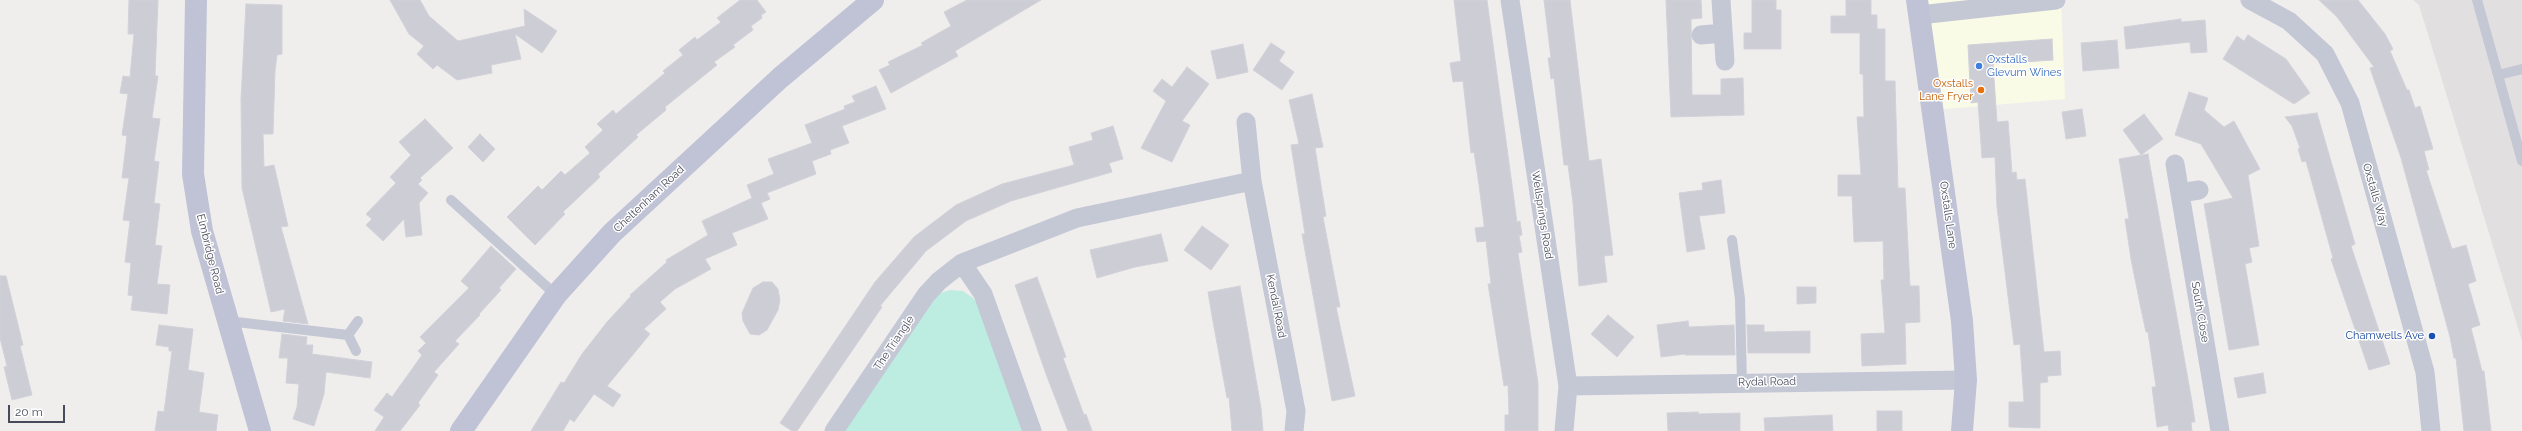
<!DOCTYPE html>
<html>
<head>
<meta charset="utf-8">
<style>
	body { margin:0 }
	#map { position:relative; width:2522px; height:431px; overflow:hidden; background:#f0eeed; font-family:Raleway,sans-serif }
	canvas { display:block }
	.scale { position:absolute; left:8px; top:405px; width:57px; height:18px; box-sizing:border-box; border:2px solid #464a5a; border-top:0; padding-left:5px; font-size:12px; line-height:14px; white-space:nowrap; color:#464a5a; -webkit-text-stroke:3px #fff; paint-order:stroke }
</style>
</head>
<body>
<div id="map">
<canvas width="2522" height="431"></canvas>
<div class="scale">20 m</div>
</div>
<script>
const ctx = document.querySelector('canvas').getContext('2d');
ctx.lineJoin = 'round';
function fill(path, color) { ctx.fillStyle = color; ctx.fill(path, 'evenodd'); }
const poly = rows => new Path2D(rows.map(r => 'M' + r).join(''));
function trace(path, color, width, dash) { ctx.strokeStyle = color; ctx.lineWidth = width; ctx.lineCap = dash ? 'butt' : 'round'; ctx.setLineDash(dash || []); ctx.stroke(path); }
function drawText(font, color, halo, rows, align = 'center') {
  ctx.font = font + ' Raleway,sans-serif'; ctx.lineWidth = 3; ctx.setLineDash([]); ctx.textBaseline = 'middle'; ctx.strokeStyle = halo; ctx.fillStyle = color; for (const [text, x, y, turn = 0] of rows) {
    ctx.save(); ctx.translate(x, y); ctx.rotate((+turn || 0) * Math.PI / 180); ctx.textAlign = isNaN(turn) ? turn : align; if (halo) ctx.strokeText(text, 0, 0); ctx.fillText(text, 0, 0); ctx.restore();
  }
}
fill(poly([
	[1917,0,2061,0,2065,99,1933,110]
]), '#fafbe6');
fill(poly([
	[2413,0,2522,0,2522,341,2419,5]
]), '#e1dfdf');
fill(poly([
	[950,290,963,291,973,298,981,307,1025,431,842,431,937,294]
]), '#bcede0');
const building = poly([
	[129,0,158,0,155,76,158,76,152,118,160,119,154,161,159,162,154,203,160,204,155,245,162,246,157,284,170,285,167,314,131,310,133,296,128,295,131,263,125,262,130,221,123,220,129,178,122,178,127,136,122,135,128,94,120,93,123,76,130,77,134,34,128,34,129,0],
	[390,0,420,0,429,16,458,41,525,26,524,9,557,31,542,53,515,34,521,59,491,65,492,73,457,80,437,65,433,69,417,54,424,46,409,34,390,0],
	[740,0,757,0,766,12,761,15,762,18,751,26,753,30,733,45,735,47,714,62,717,65,665,107,666,110,636,135,638,137,598,174,600,177,563,212,565,214,535,245,507,217,538,186,542,190,561,171,565,175,590,153,585,147,603,130,597,124,613,110,616,114,665,73,663,71,683,55,679,50,695,37,697,40,721,22,717,18,740,0],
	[967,0,1041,0,955,51,958,56,891,93,879,70,890,65,888,62,923,45,921,43,951,26,944,12,967,0],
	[1454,0,1487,0,1517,222,1520,221,1522,235,1519,236,1522,252,1518,253,1538,383,1538,431,1505,431,1505,415,1509,415,1508,385,1504,386,1497,341,1488,284,1491,284,1486,241,1477,242,1475,228,1484,227,1484,224,1479,185,1474,152,1471,153,1463,81,1453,82,1450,63,1461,61,1454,0],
	[1544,0,1570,0,1589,161,1601,159,1613,255,1604,256,1607,282,1579,286,1573,203,1568,165,1564,165,1554,78,1551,79,1548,58,1551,58,1544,0],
	[1666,0,1701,0,1702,18,1691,19,1692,95,1721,95,1721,79,1743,78,1744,115,1671,117,1666,0],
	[1752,0,1776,0,1776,10,1781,10,1781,49,1744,49,1744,33,1752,33,1752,0],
	[1846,0,1871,0,1871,15,1877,15,1877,29,1885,29,1885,81,1895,81,1898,188,1905,188,1910,286,1919,286,1920,322,1905,323,1906,364,1862,366,1861,334,1885,333,1881,280,1884,280,1883,241,1854,242,1852,196,1838,196,1838,175,1861,175,1857,117,1864,117,1863,74,1860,74,1860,33,1831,33,1831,16,1846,16,1846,0],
	[2319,0,2358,0,2385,34,2393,49,2390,51,2407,90,2409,90,2415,108,2420,106,2433,149,2424,151,2429,170,2426,170,2452,249,2466,245,2476,281,2468,284,2480,325,2471,328,2482,371,2484,371,2491,431,2464,431,2456,358,2454,358,2450,337,2401,158,2370,68,2374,67,2337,17,2319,0],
	[246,4,282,5,282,54,277,55,275,71,273,134,263,134,264,167,274,165,288,226,281,227,308,324,283,321,285,309,271,312,242,188,241,99,246,4],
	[2181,19,2181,22,2205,20,2207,52,2191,53,2190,42,2126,49,2124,27,2181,19],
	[2248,35,2286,59,2310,93,2294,104,2223,59,2237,36,2244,41,2248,35],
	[2052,39,2053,60,1993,64,1997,122,2008,121,2012,173,2016,172,2017,180,2025,179,2044,352,2060,351,2061,375,2047,376,2048,382,2040,383,2040,428,2009,427,2009,402,2024,402,2020,344,2014,345,1997,207,1995,157,1982,158,1978,102,1971,103,1968,45,2052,39],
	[2117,40,2119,68,2083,71,2081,43,2117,40],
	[1271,43,1285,52,1279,61,1294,72,1282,90,1253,70,1271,43],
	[1243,44,1248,72,1217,79,1211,51,1243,44],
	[1187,67,1209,84,1182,121,1190,125,1172,162,1141,148,1166,101,1153,91,1162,79,1172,87,1187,67],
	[876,86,886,109,842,126,849,143,830,150,831,154,812,161,816,174,767,193,770,199,761,203,768,219,732,233,737,245,705,259,711,269,675,289,660,302,666,309,644,329,650,334,607,386,621,395,613,407,594,394,574,422,570,419,563,431,531,431,561,382,564,383,582,354,607,322,631,296,630,295,667,262,666,260,708,235,702,221,752,198,747,185,774,174,768,159,812,143,805,125,845,109,844,106,855,102,852,96,876,86],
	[2189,92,2208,98,2204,110,2224,127,2234,121,2260,169,2248,175,2259,246,2249,248,2252,262,2245,264,2259,345,2229,350,2204,204,2233,198,2201,144,2175,135,2189,92],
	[1312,94,1323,147,1315,148,1326,216,1323,217,1340,307,1336,307,1355,396,1332,401,1302,234,1305,234,1291,145,1299,144,1289,100,1312,94],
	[2082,109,2086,136,2066,139,2062,112,2082,109],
	[2317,113,2355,244,2351,246,2390,364,2369,370,2331,259,2333,258,2306,161,2302,162,2298,149,2300,148,2292,126,2285,117,2317,113],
	[2144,114,2163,139,2141,155,2123,130,2144,114],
	[425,119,453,148,420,178,422,180,418,184,428,193,419,203,422,235,406,237,404,219,383,241,366,225,372,219,366,214,396,183,390,177,411,155,399,142,425,119],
	[1113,126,1123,159,1109,163,1112,172,1011,201,966,221,926,251,880,306,882,307,797,431,792,431,780,423,875,282,914,237,956,205,1002,184,1074,165,1069,147,1093,140,1091,133,1113,126],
	[480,134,495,149,483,162,468,147,480,134],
	[2148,154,2192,402,2195,422,2191,422,2192,431,2169,431,2168,425,2157,427,2152,387,2156,387,2148,332,2146,332,2141,309,2131,259,2125,219,2129,219,2119,159,2148,154],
	[1721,180,1725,213,1699,216,1705,249,1687,252,1679,193,1703,190,1702,183,1721,180],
	[1202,226,1229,245,1211,270,1184,250,1202,226],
	[1161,234,1168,261,1135,267,1097,278,1090,250,1161,234],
	[491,246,516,269,499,288,501,290,479,314,480,315,455,341,459,344,434,372,438,375,418,403,420,405,400,431,375,431,384,417,374,410,387,393,392,397,422,355,418,351,426,343,420,337,469,288,461,281,491,246],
	[0,276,6,276,23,345,20,346,32,395,12,400,4,367,7,366,0,338,0,276],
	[1037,277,1066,357,1063,358,1084,415,1086,414,1092,431,1068,431,1046,374,1015,285,1037,277],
	[763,282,772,282,778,289,780,300,778,310,767,330,759,335,750,334,743,321,742,313,753,288,763,282],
	[1240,286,1261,408,1263,431,1232,431,1229,397,1227,398,1212,316,1208,292,1240,286],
	[1797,287,1816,287,1816,303,1797,304,1797,287],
	[1608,315,1634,337,1617,357,1591,334,1608,315],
	[1688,321,1689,327,1734,325,1735,355,1685,355,1685,354,1661,357,1657,325,1688,321],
	[159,325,193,329,188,370,204,373,199,412,218,415,216,431,155,431,158,411,164,412,172,351,169,351,169,347,156,345,159,325],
	[1747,325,1764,325,1764,332,1810,331,1810,353,1748,353,1747,325],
	[282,334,307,337,306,345,313,345,312,354,372,362,370,378,326,372,324,394,314,426,293,419,297,407,299,384,286,383,288,358,279,358,282,334],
	[2263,373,2266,393,2238,398,2234,378,2263,373],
	[1877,411,1902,411,1902,431,1877,431,1877,411],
	[1698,412,1698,414,1740,413,1740,431,1668,431,1667,413,1698,412],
	[1832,415,1833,431,1765,431,1764,418,1832,415]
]);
fill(building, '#cdced5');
trace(building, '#d2d1d9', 1);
trace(poly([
	[2477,0,2522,161],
	[2498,75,2522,69],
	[451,200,556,295],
	[1732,240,1740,299,1742,383],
	[228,321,348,335],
	[348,335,356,351],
	[348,335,358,321]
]), '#c4c7d4', 10);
trace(poly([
	[1510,0,1568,386,1564,431],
	[1721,0,1725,61],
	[2250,0,2289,21,2325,54,2350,103,2425,372,2431,431],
	[1919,15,2056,0],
	[1701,35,1723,33],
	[1246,122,1252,181,1296,411,1294,431],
	[2175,164,2220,431],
	[2180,193,2199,190],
	[962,263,1077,218,1252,181],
	[1568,386,1966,380],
	[834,431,926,295,939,281,962,263,983,294,1032,431]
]), '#c4c7d4', 19);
trace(poly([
	[196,0,193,174,202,231,260,431],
	[1917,0,1962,321,1966,380,1962,431],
	[461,431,556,295,612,233,780,78,873,0]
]), '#c0c3d6', 22);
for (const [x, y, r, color] of [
	[1979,66,4,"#3f7fe0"],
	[1981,90,4,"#e8710a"],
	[2432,336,4,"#1a4fb4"]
]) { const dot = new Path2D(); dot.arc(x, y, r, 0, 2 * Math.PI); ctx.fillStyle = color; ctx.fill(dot); trace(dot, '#fff', 1.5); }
drawText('11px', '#366cbe', '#fff', [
	["Oxstalls",1987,60],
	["Glevum Wines",1987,73]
], 'left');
drawText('11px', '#c56008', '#fff', [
	["Oxstalls",1973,84],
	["Lane Fryer",1973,97]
], 'right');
drawText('11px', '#464a5a', '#fff', [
	["Oxstalls Way",2375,195,74],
	["Cheltenham Road",649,199,-43],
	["Wellsprings Road",1542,215,81],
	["Oxstalls Lane",1948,215,82],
	["Elmbridge Road",210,254,76],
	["Kendal Road",1276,306,79],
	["South Close",2200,312,80],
	["The Triangle",894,343,-56],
	["Rydal Road",1767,382,-1]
]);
drawText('11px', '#164399', '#fff', [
	["Chamwells Ave",2424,336]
], 'right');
</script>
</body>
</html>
